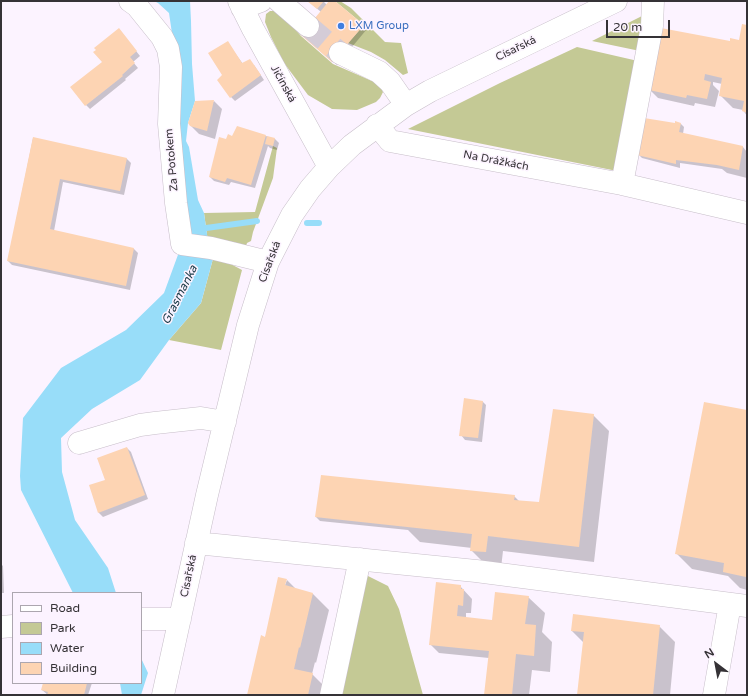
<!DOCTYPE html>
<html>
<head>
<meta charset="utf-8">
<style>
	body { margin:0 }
	#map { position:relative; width:748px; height:696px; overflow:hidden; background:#fcf3ff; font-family:"Varela Round",sans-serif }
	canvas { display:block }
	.frame { position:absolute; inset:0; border:2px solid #353236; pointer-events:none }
	.legend { position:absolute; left:12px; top:592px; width:130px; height:92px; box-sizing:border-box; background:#fcf3ff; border:1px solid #aca6af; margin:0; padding:5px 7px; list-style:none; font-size:12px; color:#353236 }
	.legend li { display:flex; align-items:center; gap:8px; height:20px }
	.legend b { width:20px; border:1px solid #aca6af }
	.north { position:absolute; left:696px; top:644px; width:40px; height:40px; -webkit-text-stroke:3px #fcf3ff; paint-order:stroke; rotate:328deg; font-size:11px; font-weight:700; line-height:16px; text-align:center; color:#353236 }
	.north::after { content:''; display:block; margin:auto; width:14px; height:18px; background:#353236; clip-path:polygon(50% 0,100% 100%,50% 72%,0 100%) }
	.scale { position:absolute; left:606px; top:20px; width:64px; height:18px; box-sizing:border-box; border:2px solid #353236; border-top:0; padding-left:5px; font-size:12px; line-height:14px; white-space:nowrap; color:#353236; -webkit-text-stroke:3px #fcf3ff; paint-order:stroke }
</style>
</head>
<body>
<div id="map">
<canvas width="748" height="696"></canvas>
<div class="frame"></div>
<ul class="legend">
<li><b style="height:5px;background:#fff"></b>Road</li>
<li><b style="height:11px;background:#c4c995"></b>Park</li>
<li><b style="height:11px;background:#98ddf9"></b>Water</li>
<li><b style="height:11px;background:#fdd4b3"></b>Building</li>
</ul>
<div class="north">N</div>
<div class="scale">20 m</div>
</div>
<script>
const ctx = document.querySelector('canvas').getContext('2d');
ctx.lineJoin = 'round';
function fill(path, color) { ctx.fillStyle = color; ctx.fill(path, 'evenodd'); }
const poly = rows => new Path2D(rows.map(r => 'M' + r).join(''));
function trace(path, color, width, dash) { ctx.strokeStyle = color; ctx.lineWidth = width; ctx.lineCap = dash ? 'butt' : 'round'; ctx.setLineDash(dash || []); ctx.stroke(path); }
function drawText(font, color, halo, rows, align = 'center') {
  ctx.font = font + ' "Varela Round",sans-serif'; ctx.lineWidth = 3; ctx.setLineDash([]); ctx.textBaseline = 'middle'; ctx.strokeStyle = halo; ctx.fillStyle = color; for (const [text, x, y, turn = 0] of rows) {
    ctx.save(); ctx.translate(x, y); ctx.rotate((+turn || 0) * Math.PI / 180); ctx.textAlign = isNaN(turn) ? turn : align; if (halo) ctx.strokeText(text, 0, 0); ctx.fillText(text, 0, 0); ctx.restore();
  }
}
fill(poly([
	[335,1,340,1,351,8,385,42,401,43,408,73,403,75,385,60,371,52,348,43,364,25],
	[270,11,277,11,282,14,301,36,333,64,379,84,383,92,380,98,376,102,357,110,332,109,308,95,284,63,271,37,265,22,266,14],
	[642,16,640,51,592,41],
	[577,47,638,61,617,171,408,129,500,83],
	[273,146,277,148,273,178,253,232,251,241,247,243,246,246,208,242,204,213,255,212],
	[214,255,242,270,221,350,169,340,201,303],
	[366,575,388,586,399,609,423,695,338,695]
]), '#c4c995');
fill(poly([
	[154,1,190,1,191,21,192,64,195,101,188,123,186,141,189,147,198,200,204,213,208,241,214,255,201,303,169,340,140,380,92,409,61,438,62,472,75,520,108,568,116,593,73,593,21,490,20,476,23,418,61,368,126,330,164,293,179,252,182,202,174,47,169,13,158,3],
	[141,658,148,673,141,695,122,695,120,683,141,683]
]), '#98ddf9');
fill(poly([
	[308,1,323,1,327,5,330,1,334,1,367,29,337,65,306,38,321,12],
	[747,26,747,116,743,110,733,108,720,95,722,84,713,82,713,85,719,91,715,107,695,103,694,106,658,98,650,90,731,42,742,42],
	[122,33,140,56,133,62,138,68,125,79,126,80,90,109,86,105,103,62],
	[227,42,243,64,254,65,264,80,235,101,231,97,224,75],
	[214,101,222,109,215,139,199,134,191,126],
	[680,123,684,127,683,134,743,147,747,152,747,178,727,173,722,169,680,163,680,168,642,158,638,154,676,125],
	[266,136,275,139,279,143,277,150,270,148,268,146,255,188,231,182,229,185,214,181,210,177,227,140,233,137],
	[33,138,127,159,131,163,124,195,63,182,54,231,134,249,138,253,130,290,12,265,8,261],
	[482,401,486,405,482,442,465,440,461,435],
	[705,403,747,411,747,590,740,588,728,576,692,569,676,553],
	[593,415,609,431,594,562,503,551,501,568,487,566,471,550,472,548,420,542,408,530,320,521,316,517,514,496,520,502,540,503],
	[127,448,131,452,148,499,103,517,99,513,90,486,106,481],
	[1,564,3,566,4,593,1,593],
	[287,580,296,589,313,594,329,610,316,663,315,662,312,674,328,690,327,695,248,695,265,638],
	[460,586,472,599,471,613,466,613,466,618,491,621,528,597,545,613,542,632,552,642,550,672,532,670,529,695,485,695,489,658,439,653,430,644],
	[659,626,675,642,670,695,578,695,584,643,572,631],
	[44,683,92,683,88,695,48,695,42,690]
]), '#0003');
trace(poly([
	[307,223,319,223],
	[199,229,257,221]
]), '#98ddf9', 6);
fill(poly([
	[307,1,324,1,317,9],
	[329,1,335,1,364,25,332,62,301,35],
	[742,24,747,25,747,113,742,111,744,101,719,96,722,78,705,74,704,80,711,82,707,99,687,95,686,98,649,90,661,28,730,41,730,38,739,40],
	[119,28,137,51,130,57,135,63,122,75,123,76,85,106,70,87,102,62,93,52,96,50,94,48],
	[228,41,242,63,250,59,261,75,230,98,217,80,222,75,208,53],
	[214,100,207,131,190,126,188,123,195,101],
	[644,118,675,123,675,121,681,123,679,132,743,146,739,170,717,165,676,160,676,164,637,155],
	[237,126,266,135,251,185,227,178,225,182,209,177,219,137,226,139,228,134,232,136],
	[267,136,275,138,273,146,265,144],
	[33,137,127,158,120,191,60,179,50,229,134,248,126,286,7,261],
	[464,398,483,401,478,438,459,436],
	[704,402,747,410,746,577,723,572,724,563,675,554],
	[553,409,594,414,579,547,488,536,486,552,470,551,472,534,315,517,321,475,515,495,514,500,539,502],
	[127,447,145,495,98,513,89,485,105,480,97,458],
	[278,577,287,579,285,585,313,593,300,648,299,647,294,669,313,673,308,695,247,695,261,635,265,637],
	[436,582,461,585,461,589,464,589,463,606,458,605,457,616,492,620,495,592,529,596,525,624,536,625,534,656,516,654,512,695,484,695,489,651,429,645],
	[573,614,660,625,653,695,577,695,584,632,571,631],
	[43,683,87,683,84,695,47,695,48,692,41,690]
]), '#fdd4b3');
trace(poly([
	[308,26,340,53]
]), '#d4ccd7', 22, [22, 11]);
const minor = poly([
	[130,1,137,6,162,37,168,49,171,67,169,124,176,203,182,244,211,248,268,262],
	[239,1,253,29,329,167],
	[279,1,308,26],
	[242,8,261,1],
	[340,53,379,72,390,82,406,105],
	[377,125,390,141,622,184,747,213],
	[622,184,652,26,653,1],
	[79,443,140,425,155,423,201,418,225,422],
	[196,543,476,571,747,606],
	[141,619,180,619],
	[1,627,13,626],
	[163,695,207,495,248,325,268,262,292,215,310,189,329,167,352,145,406,105,430,91,616,1],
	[331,695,360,559],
	[714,695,730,604]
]);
trace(minor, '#c7bec9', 23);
trace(minor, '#fff', 22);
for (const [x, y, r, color] of [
	[341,26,4,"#3f7fe0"]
]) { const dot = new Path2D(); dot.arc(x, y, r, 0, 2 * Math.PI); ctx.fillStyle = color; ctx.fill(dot); trace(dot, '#fcf3ff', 1.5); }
drawText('11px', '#366cbe', '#fcf3ff', [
	["LXM Group",349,26]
], 'left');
drawText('11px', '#353236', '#fcf3ff', [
	["Císařská",516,49,-26],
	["Jičínská",283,84,61],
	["Za Potokem",172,160,-95],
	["Na Drážkách",496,161,11],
	["Císařská",270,262,-69],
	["Císařská",189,576,-78]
]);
drawText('italic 12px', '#1a3a47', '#fcf3ff', [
	["Grasmanka",180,295,-63]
]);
</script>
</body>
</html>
